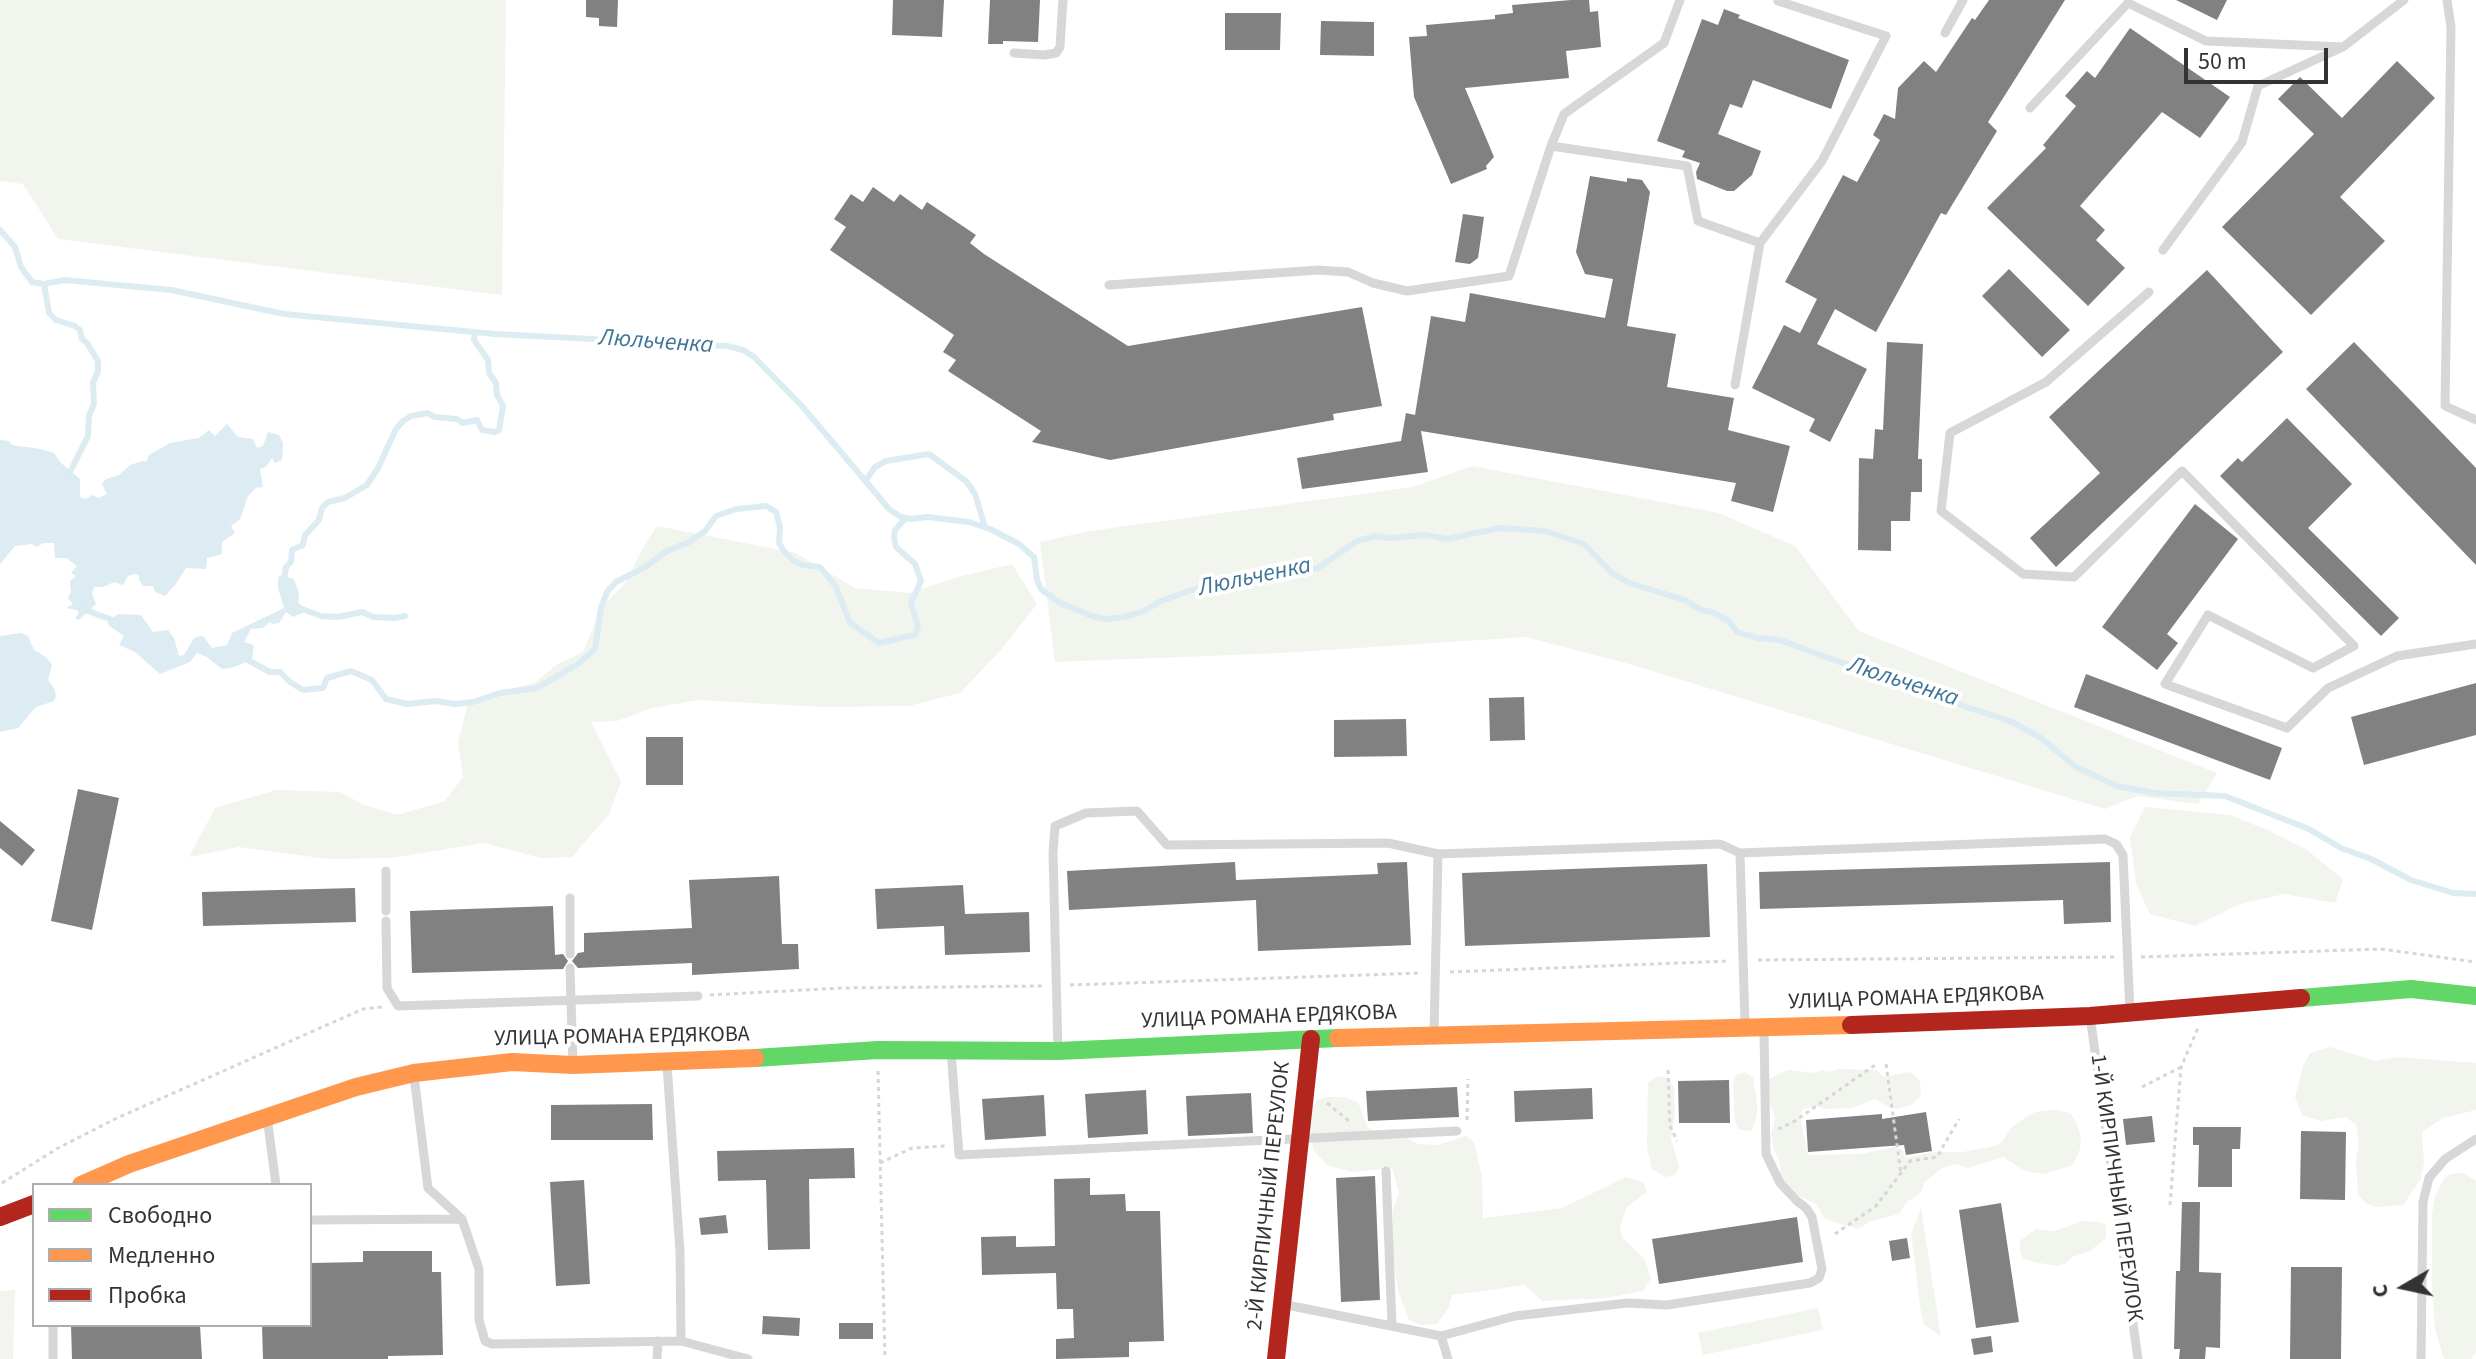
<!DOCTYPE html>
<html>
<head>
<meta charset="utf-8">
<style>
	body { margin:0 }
	#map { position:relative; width:2476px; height:1359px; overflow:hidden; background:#fff; font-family:"Source Sans 3",sans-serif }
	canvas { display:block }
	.legend { position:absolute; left:32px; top:1183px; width:280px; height:144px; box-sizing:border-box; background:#fff; border:2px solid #adadad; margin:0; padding:10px 14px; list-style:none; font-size:24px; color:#333 }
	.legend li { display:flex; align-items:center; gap:16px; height:40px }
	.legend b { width:40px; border:2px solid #adadad }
	.north { position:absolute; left:2364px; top:1247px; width:80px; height:80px; -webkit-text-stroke:6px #fff; paint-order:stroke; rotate:261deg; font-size:22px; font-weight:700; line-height:32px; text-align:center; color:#333 }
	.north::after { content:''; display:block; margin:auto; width:28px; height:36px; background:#333; clip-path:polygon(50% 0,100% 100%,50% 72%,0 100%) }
	.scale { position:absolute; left:2184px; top:48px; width:144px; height:36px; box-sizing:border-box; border:4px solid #333; border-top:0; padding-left:10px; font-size:24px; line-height:28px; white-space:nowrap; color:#333; -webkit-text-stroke:6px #fff; paint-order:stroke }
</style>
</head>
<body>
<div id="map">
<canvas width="2476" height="1359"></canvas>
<ul class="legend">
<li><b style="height:10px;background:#63d668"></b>Свободно</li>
<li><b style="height:10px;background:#ff974d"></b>Медленно</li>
<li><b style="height:10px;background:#b3261e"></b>Пробка</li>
</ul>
<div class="north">С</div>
<div class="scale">50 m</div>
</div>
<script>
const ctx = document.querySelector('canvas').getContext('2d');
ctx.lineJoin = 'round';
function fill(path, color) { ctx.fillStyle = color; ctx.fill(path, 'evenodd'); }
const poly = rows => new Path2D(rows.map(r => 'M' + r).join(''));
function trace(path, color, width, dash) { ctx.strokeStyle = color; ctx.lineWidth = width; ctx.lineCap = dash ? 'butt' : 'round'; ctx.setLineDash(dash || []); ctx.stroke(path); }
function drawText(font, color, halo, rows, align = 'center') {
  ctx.font = font + ' "Source Sans 3",sans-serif'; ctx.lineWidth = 8; ctx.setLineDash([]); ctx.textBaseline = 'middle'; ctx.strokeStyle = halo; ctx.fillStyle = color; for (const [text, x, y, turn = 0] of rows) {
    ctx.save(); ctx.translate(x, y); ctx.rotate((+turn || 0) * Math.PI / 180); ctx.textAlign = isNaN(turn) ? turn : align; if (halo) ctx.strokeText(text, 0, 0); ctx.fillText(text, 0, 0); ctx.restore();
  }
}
fill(poly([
	[0,0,506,0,502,295,58,239,23,184,0,181],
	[1472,466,1719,513,1795,546,1859,631,2217,773,2198,804,2137,796,2105,809,1629,664,1526,637,1282,653,1055,662,1040,542,1090,531,1413,487],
	[657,526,796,553,855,588,910,593,958,577,1012,564,1037,604,1000,651,960,693,909,706,823,707,698,700,652,708,617,721,591,722,621,782,609,814,572,857,541,858,484,843,391,858,328,859,239,847,189,857,215,808,276,790,340,792,364,805,397,815,445,801,463,777,458,744,468,702,536,682,556,665,583,652,601,608,627,581,640,553],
	[2145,807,2230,815,2270,831,2307,850,2343,879,2335,903,2284,894,2240,904,2195,926,2150,914,2136,884,2130,837],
	[2330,1047,2376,1061,2398,1057,2476,1063,2476,1110,2443,1118,2422,1132,2424,1163,2420,1180,2403,1205,2377,1207,2367,1204,2358,1195,2356,1161,2359,1142,2356,1125,2346,1117,2321,1121,2302,1115,2295,1097,2303,1066,2310,1053],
	[1837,1069,1877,1070,1883,1077,1910,1072,1920,1081,1921,1096,1911,1105,1898,1109,1888,1107,1875,1099,1852,1108,1825,1109,1817,1106,1803,1109,1800,1117,1808,1155,1860,1154,1895,1147,1903,1150,1906,1158,1934,1152,1963,1152,1995,1146,2002,1142,2011,1128,2020,1121,2035,1112,2055,1110,2070,1113,2076,1121,2081,1138,2080,1149,2073,1165,2044,1174,2025,1171,2003,1157,1968,1168,1955,1164,1942,1168,1924,1183,1922,1191,1914,1198,1907,1201,1899,1214,1871,1221,1858,1229,1831,1221,1824,1218,1816,1204,1798,1195,1781,1179,1780,1163,1774,1150,1771,1133,1775,1118,1769,1100,1768,1079,1788,1070,1816,1073,1821,1070,1829,1072],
	[1745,1072,1753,1078,1757,1100,1757,1116,1752,1130,1745,1131,1738,1129,1735,1122,1733,1084,1736,1075],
	[1658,1076,1669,1078,1674,1088,1675,1114,1671,1139,1679,1167,1675,1175,1665,1177,1652,1169,1647,1148,1648,1083],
	[1327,1097,1344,1097,1358,1102,1368,1128,1376,1131,1392,1129,1417,1144,1438,1145,1466,1136,1474,1142,1482,1177,1483,1218,1562,1208,1626,1177,1643,1182,1647,1192,1627,1207,1620,1226,1622,1237,1645,1260,1651,1278,1643,1291,1606,1298,1542,1301,1525,1285,1452,1295,1448,1309,1437,1324,1421,1325,1409,1320,1398,1291,1392,1252,1393,1210,1399,1193,1392,1168,1353,1172,1327,1165,1313,1150,1310,1128,1311,1108,1317,1100],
	[2464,1173,2476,1181,2476,1352,2471,1359,2444,1359,2435,1329,2432,1288,2432,1214,2435,1196,2444,1178,2451,1174],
	[1921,1208,1941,1337,1924,1324,1921,1312,1911,1234],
	[2084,1221,2100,1222,2106,1225,2106,1238,2090,1251,2072,1257,2066,1263,2059,1266,2033,1262,2024,1259,2020,1253,2020,1241,2036,1229,2054,1231],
	[15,1290,13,1359,0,1359,0,1291],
	[1818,1308,1823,1330,1703,1355,1698,1333]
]), '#f1f5ed');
fill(poly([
	[227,424,238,437,253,439,257,448,263,446,268,432,279,435,283,443,282,460,275,463,272,458,266,467,260,469,263,487,256,488,248,496,240,519,231,526,235,533,222,542,222,554,207,558,206,569,186,568,175,585,165,596,155,592,153,586,143,586,139,580,139,575,134,574,128,576,123,585,114,582,103,587,94,587,92,594,96,604,79,620,75,618,79,613,77,610,66,608,73,604,68,598,71,592,70,581,76,576,71,573,77,566,66,558,55,558,54,543,44,543,36,547,32,544,15,546,0,564,0,440,9,441,12,445,40,449,54,453,60,462,80,479,80,497,85,499,93,495,98,498,107,494,102,484,106,479,119,475,130,465,143,461,146,462,149,455,170,443,199,438,209,430,215,436],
	[280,575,294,579,299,593,298,603,309,610,293,617,286,612,279,623,272,624,270,622,263,628,251,629,244,642,254,645,252,660,231,668,222,669,207,657,197,653,190,662,160,674,135,652,119,645,124,636,108,625,109,619,119,614,141,615,153,632,168,630,174,638,179,656,184,655,194,638,200,636,204,637,212,648,227,645,232,633,284,608,278,588,278,578],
	[21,633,28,636,34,650,46,657,52,665,48,680,54,688,56,696,54,701,36,707,18,728,0,732,0,636]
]), '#ddebf3');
trace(poly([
	[0,230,15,247,21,267,32,282,44,284,64,280,171,290,284,314,495,334,727,346,743,350,754,357,802,406,889,509,901,517,911,519,928,517,969,522,990,529,1019,544,1034,557,1037,580,1041,589,1060,603,1092,616,1106,619,1124,617,1142,612,1161,601,1206,585,1232,578,1296,573,1318,568,1357,541,1376,536,1389,538,1425,535,1447,539,1500,528,1545,531,1584,544,1612,573,1629,583,1685,600,1701,610,1712,612,1729,621,1737,632,1757,638,1780,640,1864,671,1895,675,1937,690,1963,706,2010,721,2041,738,2076,767,2117,786,2154,793,2225,796,2309,829,2341,848,2371,859,2411,880,2453,893,2476,894],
	[44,284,49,313,56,320,75,326,80,330,82,339,87,343,98,361,98,371,93,383,94,404,89,416,88,436,69,474],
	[866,480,875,467,886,461,929,454,966,481,975,494,985,527],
	[284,582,286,567,291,562,292,550,303,545,305,535,319,520,322,508,328,502,345,498,367,485,378,468,396,429,403,421,411,416,428,413,434,417,457,419,463,423,477,420,482,430,495,432,499,430,503,406,497,395,496,383,489,373,488,360,474,340,475,332],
	[84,605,88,611,115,621],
	[302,609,321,616,338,617,362,612,373,617,395,618,405,616],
	[244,658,270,672,280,672,290,682,303,690,323,688,327,678,351,671,372,680,386,699,407,704,436,701,455,704,473,702,500,693,537,688,578,664,595,649,601,608,607,592,616,582,645,567,667,551,689,542,705,531,716,516,736,509,766,506,776,512,780,527,779,543,784,551,793,560,802,565,820,567,836,587,850,623,879,643,915,635,918,627,911,603,921,581,915,564,896,547,894,537,895,530,906,518]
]), '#ddebf3', 6);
fill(poly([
	[586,0,618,0,617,27,599,26,599,18,586,17],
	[893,0,944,0,942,37,892,35],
	[990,0,1040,0,1038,42,1003,41,1003,44,988,44],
	[1571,0,1589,0,1590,12,1598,11,1601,47,1566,51,1569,78,1465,88,1494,157,1486,166,1487,169,1451,184,1414,97,1409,37,1427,36,1426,25,1495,19,1495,15,1513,13,1512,5],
	[1989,0,2065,0,1988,122,1997,131,1946,215,1941,213,1876,332,1835,309,1817,344,1867,369,1830,442,1809,431,1815,419,1752,388,1784,325,1800,333,1817,299,1785,282,1843,175,1857,182,1880,140,1873,135,1884,114,1895,119,1898,88,1924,61,1936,72,1972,18,1975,20],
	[2176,0,2227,0,2217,20],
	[1724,9,1740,15,1738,18,1849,60,1831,109,1753,80,1742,108,1730,104,1718,134,1761,151,1752,175,1734,191,1727,191,1697,179,1696,172,1700,163,1682,157,1685,151,1657,141,1702,19,1718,25],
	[1225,13,1281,13,1280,50,1225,50],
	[1321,21,1374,22,1374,56,1320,55],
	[2130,28,2230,97,2200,138,2162,112,2080,206,2105,230,2096,240,2125,268,2088,306,1987,208,2046,148,2043,145,2076,106,2065,96,2087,71,2095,78],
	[2397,61,2435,98,2340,197,2385,241,2311,315,2222,227,2314,134,2278,99,2300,77,2342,118],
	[1590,176,1627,182,1627,178,1642,180,1650,192,1627,326,1676,334,1667,387,1734,398,1728,430,1790,446,1773,512,1731,501,1736,483,1421,431,1428,472,1302,489,1297,458,1401,441,1406,413,1415,415,1431,316,1465,322,1470,293,1605,318,1613,279,1585,274,1576,252],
	[873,187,894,202,900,194,922,210,927,202,976,235,970,243,984,254,1128,346,1362,307,1382,406,1333,414,1334,420,1110,460,1032,442,1041,431,948,371,956,360,943,352,954,335,830,250,846,227,834,219,851,194,863,202],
	[1463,214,1484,217,1478,258,1470,264,1455,262],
	[2009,269,2070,330,2042,357,1982,296],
	[2207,270,2283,352,2056,567,2030,538,2100,473,2049,417],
	[1887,342,1923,344,1918,459,1922,459,1922,492,1911,492,1910,521,1891,521,1891,551,1858,550,1859,458,1873,459,1875,429,1883,430],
	[2354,342,2476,468,2476,565,2306,389],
	[2287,418,2352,484,2308,528,2399,618,2381,636,2220,476,2238,458,2242,462],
	[2195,504,2238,539,2167,634,2178,643,2157,670,2102,627],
	[2086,674,2282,748,2270,780,2074,707],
	[2476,683,2476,735,2364,765,2351,717],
	[1524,697,1525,740,1490,741,1489,698],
	[1406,719,1407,756,1334,757,1334,720],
	[646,737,683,737,683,785,646,785],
	[78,789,119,798,92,930,51,921],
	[0,821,35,850,22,866,0,848],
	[1235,862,1236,880,1378,874,1377,863,1407,862,1411,945,1258,951,1256,900,1069,910,1067,871],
	[2110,862,2111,922,2064,924,2063,900,1760,909,1759,872],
	[1707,864,1710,937,1465,946,1462,873],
	[779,876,782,944,798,944,799,969,692,975,692,963,578,968,572,961,578,953,584,952,584,933,692,928,689,880],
	[963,885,965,914,1029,912,1030,952,945,955,944,926,877,929,875,889],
	[355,888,356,922,203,926,202,892],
	[553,906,555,955,563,954,568,961,563,969,412,973,410,911],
	[1729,1080,1730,1123,1679,1123,1678,1081],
	[1457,1087,1459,1117,1368,1121,1366,1091],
	[1592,1088,1593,1119,1515,1122,1514,1091],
	[1146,1090,1148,1134,1088,1138,1085,1094],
	[1251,1093,1253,1133,1188,1136,1186,1096],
	[1044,1095,1046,1136,985,1140,982,1099],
	[652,1104,653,1140,551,1140,551,1105],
	[1926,1112,1932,1151,1906,1155,1904,1145,1808,1152,1806,1120,1882,1114,1882,1119],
	[2152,1116,2155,1142,2126,1145,2123,1119],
	[2193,1127,2241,1127,2240,1149,2232,1149,2232,1187,2198,1187,2199,1145,2193,1145],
	[2301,1131,2346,1132,2345,1200,2300,1199],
	[854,1148,855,1178,809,1179,810,1249,768,1250,766,1180,718,1181,717,1151],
	[1375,1176,1380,1300,1341,1302,1336,1178],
	[1090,1178,1090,1195,1125,1194,1126,1211,1160,1211,1164,1341,1129,1342,1129,1357,1056,1359,1056,1339,1074,1338,1073,1309,1057,1309,1056,1273,982,1275,981,1237,1016,1236,1016,1247,1055,1246,1054,1179],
	[584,1180,590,1284,556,1286,550,1182],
	[2182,1202,2200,1202,2199,1272,2221,1273,2220,1348,2206,1347,2205,1359,2179,1359,2180,1349,2174,1349,2176,1271,2180,1271],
	[2001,1203,2019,1322,1976,1328,1959,1210],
	[726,1215,728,1233,701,1235,699,1218],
	[1797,1217,1803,1262,1659,1284,1652,1239],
	[1907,1238,1910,1258,1892,1261,1889,1241],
	[363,1251,432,1251,432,1272,441,1272,443,1355,388,1356,388,1359,263,1359,262,1325,310,1325,310,1263,363,1262],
	[2291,1267,2342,1267,2341,1359,2290,1359],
	[763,1316,800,1318,799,1336,762,1334],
	[839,1323,873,1323,873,1339,839,1339],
	[71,1325,200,1325,202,1359,72,1359],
	[1991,1336,1993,1352,1974,1355,1971,1339]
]), '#818181');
trace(poly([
	[2141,957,2381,949,2476,962],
	[1758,960,2114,957],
	[1450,972,1730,961],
	[1070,985,1422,973],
	[710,995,841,988,1042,986],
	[1886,1064,1901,1174],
	[1668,1070,1670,1126,1677,1141],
	[878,1071,885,1359],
	[2142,1087,2181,1067],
	[1327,1103,1349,1121],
	[1467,1120,1468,1079],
	[1778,1129,1795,1121,1875,1065],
	[880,1163,912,1148,945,1146],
	[2,1183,58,1148,115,1119,363,1009,382,1007],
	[2170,1205,2181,1067,2198,1028],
	[1835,1234,1876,1206,1910,1161,1937,1157,1959,1119]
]), '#d6d6d6', 3, [4, 4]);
trace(poly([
	[2447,0,2451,27,2445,406,2476,420],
	[1945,33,1963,0],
	[1014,53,1044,55,1056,53,1060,47,1063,0],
	[2030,108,2128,3,2206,41,2343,47],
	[1551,146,1687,166,1698,221,1760,243],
	[2163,250,2242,142,2258,86,2343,47,2404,0],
	[1109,285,1318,270,1348,272,1373,283,1407,291,1509,276,1551,146,1564,114,1664,43,1680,0],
	[2149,292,2046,382,1950,433,1941,511,2023,574,2074,577,2182,471,2354,646,2313,668,2208,615,2165,684,2287,728,2328,688,2397,656,2476,644],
	[1735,385,1760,243,1822,161,1886,36,1778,1],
	[1740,853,1745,1025],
	[386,871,386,911],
	[386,921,387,988,398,1006,698,996],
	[570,954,570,898],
	[570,968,573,1065],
	[2090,1016,2138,1359],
	[1434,1033,1438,854],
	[951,1051,959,1155,1457,1131],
	[1058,1051,1053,853,1055,826,1086,813,1137,811,1167,845,1388,843,1438,854,1720,844,1740,853,2105,839,2116,844,2123,855,2130,1012],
	[414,1076,428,1188,462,1219,479,1269,479,1320,485,1341,492,1344,681,1341,680,1252,667,1065],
	[267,1117,276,1185],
	[1386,1171,1392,1326],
	[310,1220,462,1219],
	[1282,1304,1441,1336,1515,1316,1628,1303,1667,1305,1810,1283,1819,1278,1822,1269,1812,1217,1806,1208,1797,1201,1780,1183,1766,1154,1764,1030],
	[53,1325,53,1359],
	[1441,1336,1448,1359],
	[681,1341,748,1359],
	[657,1359,658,1341],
	[2421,1359,2423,1202,2429,1178,2445,1159,2476,1139]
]), '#d7d7d7', 9);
trace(poly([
	[2301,998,2411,989,2476,996],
	[755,1058,878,1050,1058,1051,1338,1038]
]), '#63d668', 18);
trace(poly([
	[1338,1038,1851,1025],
	[81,1185,129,1164,356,1087,414,1073,512,1062,573,1065,755,1058]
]), '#ff974d', 18);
trace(poly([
	[1851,1025,2090,1016,2301,998],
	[0,1217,34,1204],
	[1276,1359,1311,1039]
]), '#b3261e', 18);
drawText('22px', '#333', '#fff', [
	["УЛИЦА РОМАНА ЕРДЯКОВА",1916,999,-2],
	["УЛИЦА РОМАНА ЕРДЯКОВА",1269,1018,-2],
	["УЛИЦА РОМАНА ЕРДЯКОВА",622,1038,-1],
	["1-Й КИРПИЧНЫЙ ПЕРЕУЛОК",2115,1188,82],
	["2-Й КИРПИЧНЫЙ ПЕРЕУЛОК",1270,1196,-84]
]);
drawText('italic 24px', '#3f7597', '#fff', [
	["Люльченка",656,343,4],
	["Люльченка",1255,578,-12],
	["Люльченка",1903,683,18]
]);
</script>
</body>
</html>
